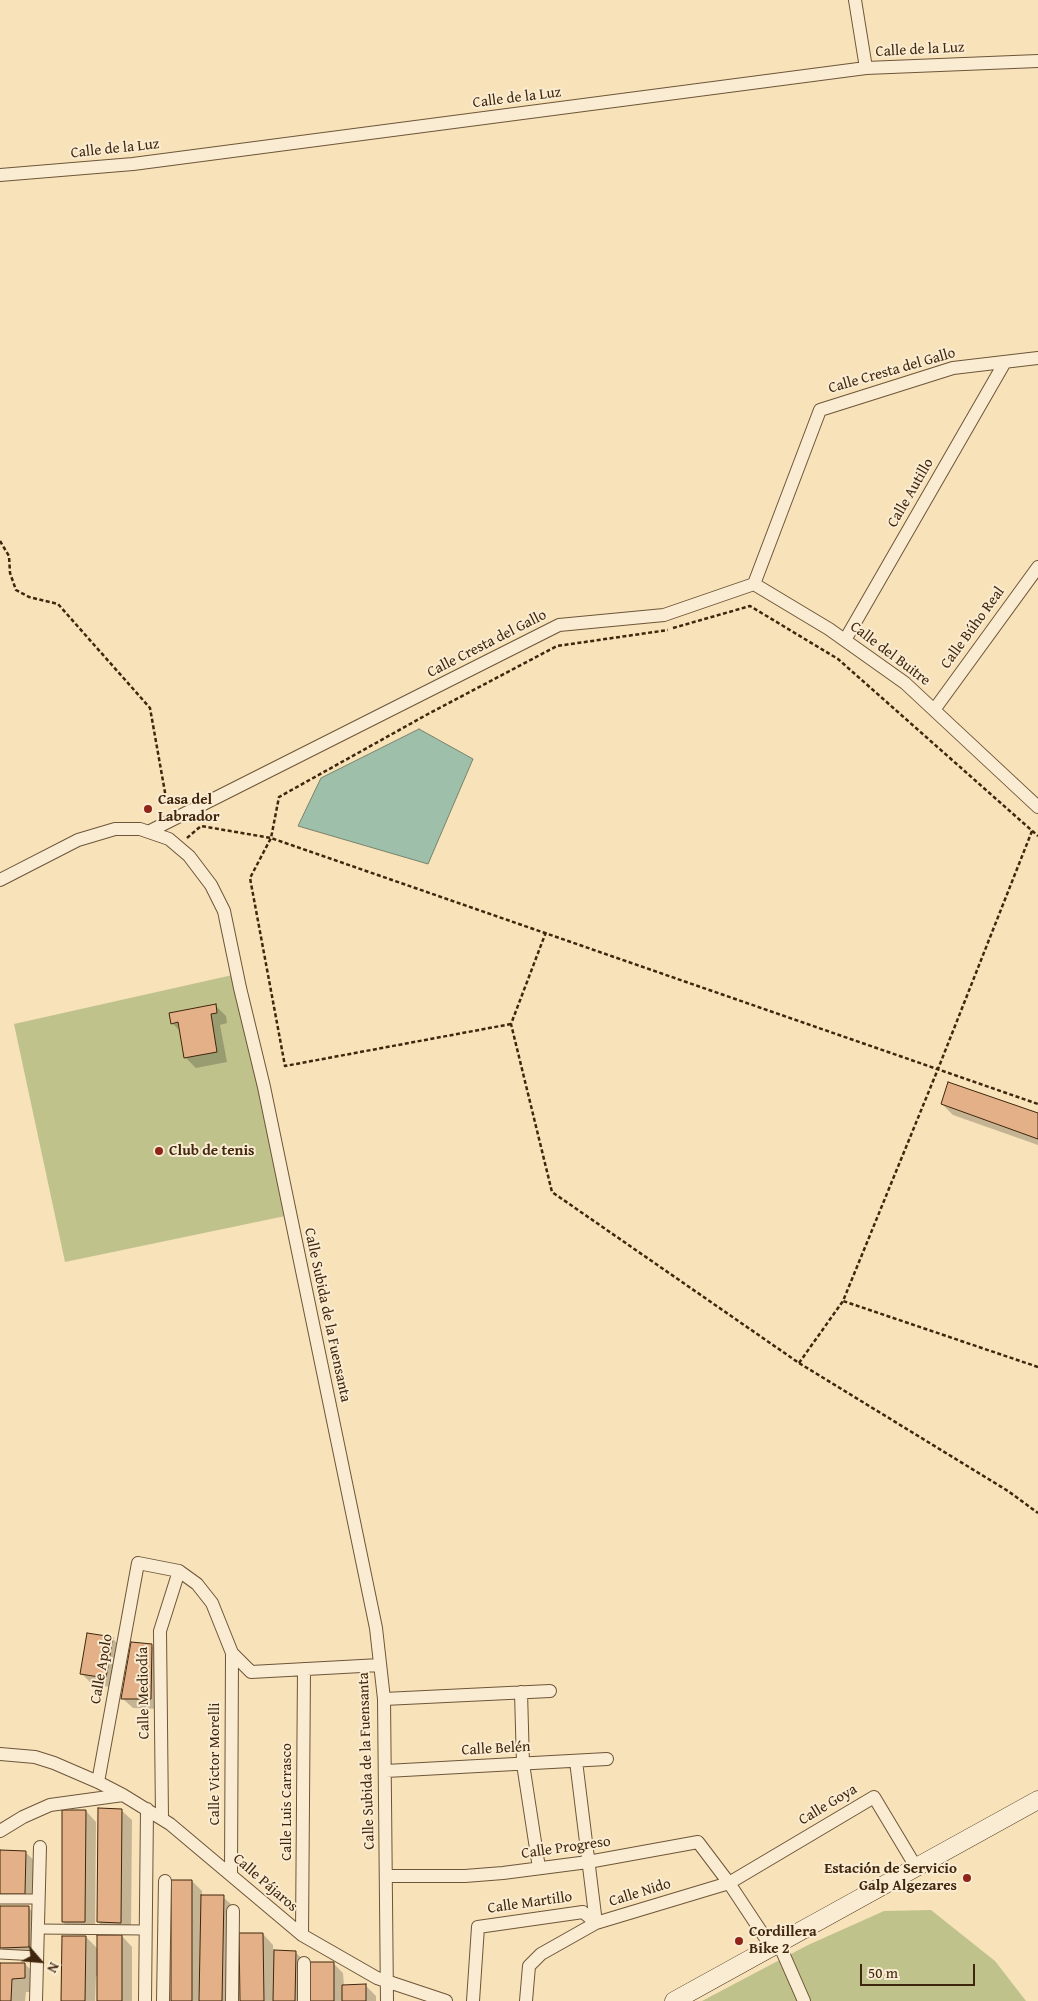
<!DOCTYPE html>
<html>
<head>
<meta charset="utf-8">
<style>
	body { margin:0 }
	#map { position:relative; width:1038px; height:2001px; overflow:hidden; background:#f7e2b9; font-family:"Gentium Book Plus",serif }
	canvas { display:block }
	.north { position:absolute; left:15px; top:1936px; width:50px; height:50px; -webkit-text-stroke:4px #faecd2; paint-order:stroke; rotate:117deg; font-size:14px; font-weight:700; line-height:20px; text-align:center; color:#40260d }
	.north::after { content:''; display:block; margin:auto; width:18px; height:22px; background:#40260d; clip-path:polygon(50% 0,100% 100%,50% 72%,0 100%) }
	.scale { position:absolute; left:860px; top:1964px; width:115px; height:22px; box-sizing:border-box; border:2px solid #40260d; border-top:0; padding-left:6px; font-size:15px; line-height:18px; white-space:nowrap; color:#40260d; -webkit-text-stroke:4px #faecd2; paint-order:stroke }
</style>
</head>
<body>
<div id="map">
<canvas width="1038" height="2001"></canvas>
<div class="north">N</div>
<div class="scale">50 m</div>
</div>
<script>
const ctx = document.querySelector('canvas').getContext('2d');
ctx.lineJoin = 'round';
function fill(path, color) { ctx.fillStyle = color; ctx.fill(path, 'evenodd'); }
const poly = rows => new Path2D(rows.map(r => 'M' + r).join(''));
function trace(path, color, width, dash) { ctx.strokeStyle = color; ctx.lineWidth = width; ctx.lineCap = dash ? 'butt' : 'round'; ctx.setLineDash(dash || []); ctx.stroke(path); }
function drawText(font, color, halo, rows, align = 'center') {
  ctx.font = font + ' "Gentium Book Plus",serif'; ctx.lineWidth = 4; ctx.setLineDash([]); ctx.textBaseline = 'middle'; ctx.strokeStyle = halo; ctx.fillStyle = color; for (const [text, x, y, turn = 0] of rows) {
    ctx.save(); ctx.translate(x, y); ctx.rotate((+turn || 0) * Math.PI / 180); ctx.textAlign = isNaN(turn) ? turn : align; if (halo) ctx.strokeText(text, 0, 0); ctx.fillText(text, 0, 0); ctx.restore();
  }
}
fill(poly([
	[237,974,290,1215,65,1262,14,1024],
	[931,1910,995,1961,1026,2001,702,2001,808,1945,884,1911]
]), '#c0c28c');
const water = poly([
	[419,729,473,759,428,864,298,826,321,778,419,729]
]);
fill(water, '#9ebfa9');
trace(water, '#78826b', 1);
fill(poly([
	[215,1005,226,1016,227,1023,220,1025,227,1062,196,1068,185,1057,180,1031,172,1023],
	[942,1104,1038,1115,1038,1145,953,1115],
	[112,1638,123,1649,116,1688,92,1684,82,1674],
	[151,1645,162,1655,161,1709,133,1708,122,1698],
	[121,1810,132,1820,131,1933,109,1932,98,1922],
	[86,1811,96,1822,95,1932,73,1932,63,1922],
	[0,1851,25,1852,36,1862,35,1904,0,1904],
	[192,1881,202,1891,202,1896,223,1897,234,1907,232,2001,172,2001],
	[28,1907,39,1918,39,1957,11,1957,1,1947],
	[263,1934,273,1945,273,1951,295,1952,306,1962,305,2001,241,2001],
	[122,1936,132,1947,132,2001,98,2001,98,1976,96,1976,95,2001,62,2001,86,1937,98,1949],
	[333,1963,343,1973,344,1986,365,1985,376,1996,376,2001,310,2001],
	[0,1964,25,1964,39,1978,38,1992,26,1992,25,2001,0,2001]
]), '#0003');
const building = poly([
	[216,1004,217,1013,211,1014,217,1052,184,1058,178,1022,171,1024,169,1013,216,1004],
	[948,1082,1038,1113,1038,1139,941,1104,948,1082],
	[87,1633,113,1637,106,1678,80,1674,87,1633],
	[131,1642,152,1644,151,1699,121,1699,131,1642],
	[98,1808,122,1809,121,1923,97,1922,98,1808],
	[62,1810,86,1810,85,1922,62,1922,62,1810],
	[0,1850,26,1851,25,1894,0,1894,0,1850],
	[171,1880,192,1880,192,2001,171,2001,171,1880],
	[201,1895,224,1895,222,2001,199,2001,201,1895],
	[0,1906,29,1906,29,1947,0,1948,0,1906],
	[239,1933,263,1933,264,2001,240,2001,239,1933],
	[97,1935,122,1935,122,2001,97,2001,97,1935],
	[62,1936,86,1936,85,2001,61,2001,62,1936],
	[274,1950,296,1951,295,2001,273,2001,274,1950],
	[308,1962,334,1962,334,2001,308,2001,308,1962],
	[0,1963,25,1963,25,1978,12,1979,11,2001,0,2001,0,1963],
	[366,1984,366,2001,342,2001,342,1985,366,1984]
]);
fill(building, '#e4b087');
trace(building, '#40260d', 1);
const pedestrian = poly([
	[0,1899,38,1899],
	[38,1929,145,1930],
	[0,1954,37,1956]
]);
const minor = poly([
	[855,0,866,68],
	[0,175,133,164,866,68,1038,61],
	[754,584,820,410,953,368,1038,358],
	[754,584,829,629,905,683,1038,807],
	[845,640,1005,362],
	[934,710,1038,567],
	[150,831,559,625,664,615,754,584],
	[0,880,78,840,115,829,140,829,169,839,189,856,211,885,224,911,240,988,264,1087,376,1628,384,1699,387,2001],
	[521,1692,523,1764,539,1868],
	[384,1699,550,1691],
	[0,1754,35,1757,54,1763,98,1782,123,1795,170,1824,302,1935,377,1978,446,2001],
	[576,1761,596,1923],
	[386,1771,607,1759],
	[98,1782,138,1563,179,1571,197,1584,212,1603,232,1653,251,1672,380,1665],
	[162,1818,160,1631,179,1571],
	[0,1831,23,1817,50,1805,123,1795],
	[231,1875,232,1653],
	[386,1876,465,1876,503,1873,588,1862,698,1842,729,1883,772,1948],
	[302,1935,304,1669],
	[779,1944,804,2001],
	[304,1963,304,2001],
	[36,2001,40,1847],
	[145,2001,147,1809],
	[163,2001,165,1881],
	[232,2001,233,1911],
	[473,2001,478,1927,583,1912,596,1923],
	[526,2001,529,1966,541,1954,596,1923,729,1883,874,1797,916,1867]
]);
const secondary = poly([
	[674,2001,1038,1800]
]);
trace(pedestrian, '#6e5538', 11);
trace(minor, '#6e5538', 14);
trace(secondary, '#40260d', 19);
trace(poly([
	[0,541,9,556,10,573,16,590,29,597,58,604,150,708,166,798,171,807],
	[673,628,750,606,838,659,1038,836],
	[1032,831,938,1069,843,1301,1038,1367],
	[187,838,201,826,271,838,1038,1104],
	[546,932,511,1024,552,1192,799,1363,1008,1491,1038,1513],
	[511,1024,285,1066,250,878,271,838,279,797,428,714,557,646,668,630],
	[799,1363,843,1301]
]), '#40260d', 2.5, [4, 2.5]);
trace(pedestrian, '#faecd2', 9);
trace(minor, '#faecd2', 12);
trace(secondary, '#faecd2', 18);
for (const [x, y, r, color] of [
	[148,809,5,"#8f2418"],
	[159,1151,5,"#8f2418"],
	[967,1878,5,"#8f2418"],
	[739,1941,5,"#8f2418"]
]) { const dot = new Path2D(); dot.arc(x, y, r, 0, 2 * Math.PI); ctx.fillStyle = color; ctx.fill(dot); trace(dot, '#faecd2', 2); }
drawText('15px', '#40260d', '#faecd2', [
	["Calle de la Luz",920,50,-3],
	["Calle de la Luz",517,98,-7],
	["Calle de la Luz",115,149,-6],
	["Calle Cresta del Gallo",892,371,-16],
	["Calle Autillo",911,493,-60],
	["Calle Búho Real",973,628,-54],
	["Calle Cresta del Gallo",487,644,-27],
	["Calle del Buitre",890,654,37],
	["Calle Subida de la Fuensanta",327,1315,78],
	["Calle Apolo",102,1669,-80],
	["Calle Mediodía",144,1693,-91],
	["Calle Belén",496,1749,-3],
	["Calle Subida de la Fuensanta",367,1761,-92],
	["Calle Victor Morelli",215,1764,-90],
	["Calle Luis Carrasco",287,1802,-90],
	["Calle Goya",828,1805,-31],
	["Calle Progreso",566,1848,-8],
	["Calle Pájaros",265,1883,41],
	["Calle Nido",640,1893,-17],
	["Calle Martillo",530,1903,-8]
]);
drawText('bold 15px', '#40260d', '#faecd2', [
	["Casa del",158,800],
	["Labrador",158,817],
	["Club de tenis",169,1151],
	["Estación de Servicio",957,1869,"right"],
	["Galp Algezares",957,1886,"right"],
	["Cordillera",749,1932],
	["Bike 2",749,1949]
], 'left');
</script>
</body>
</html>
